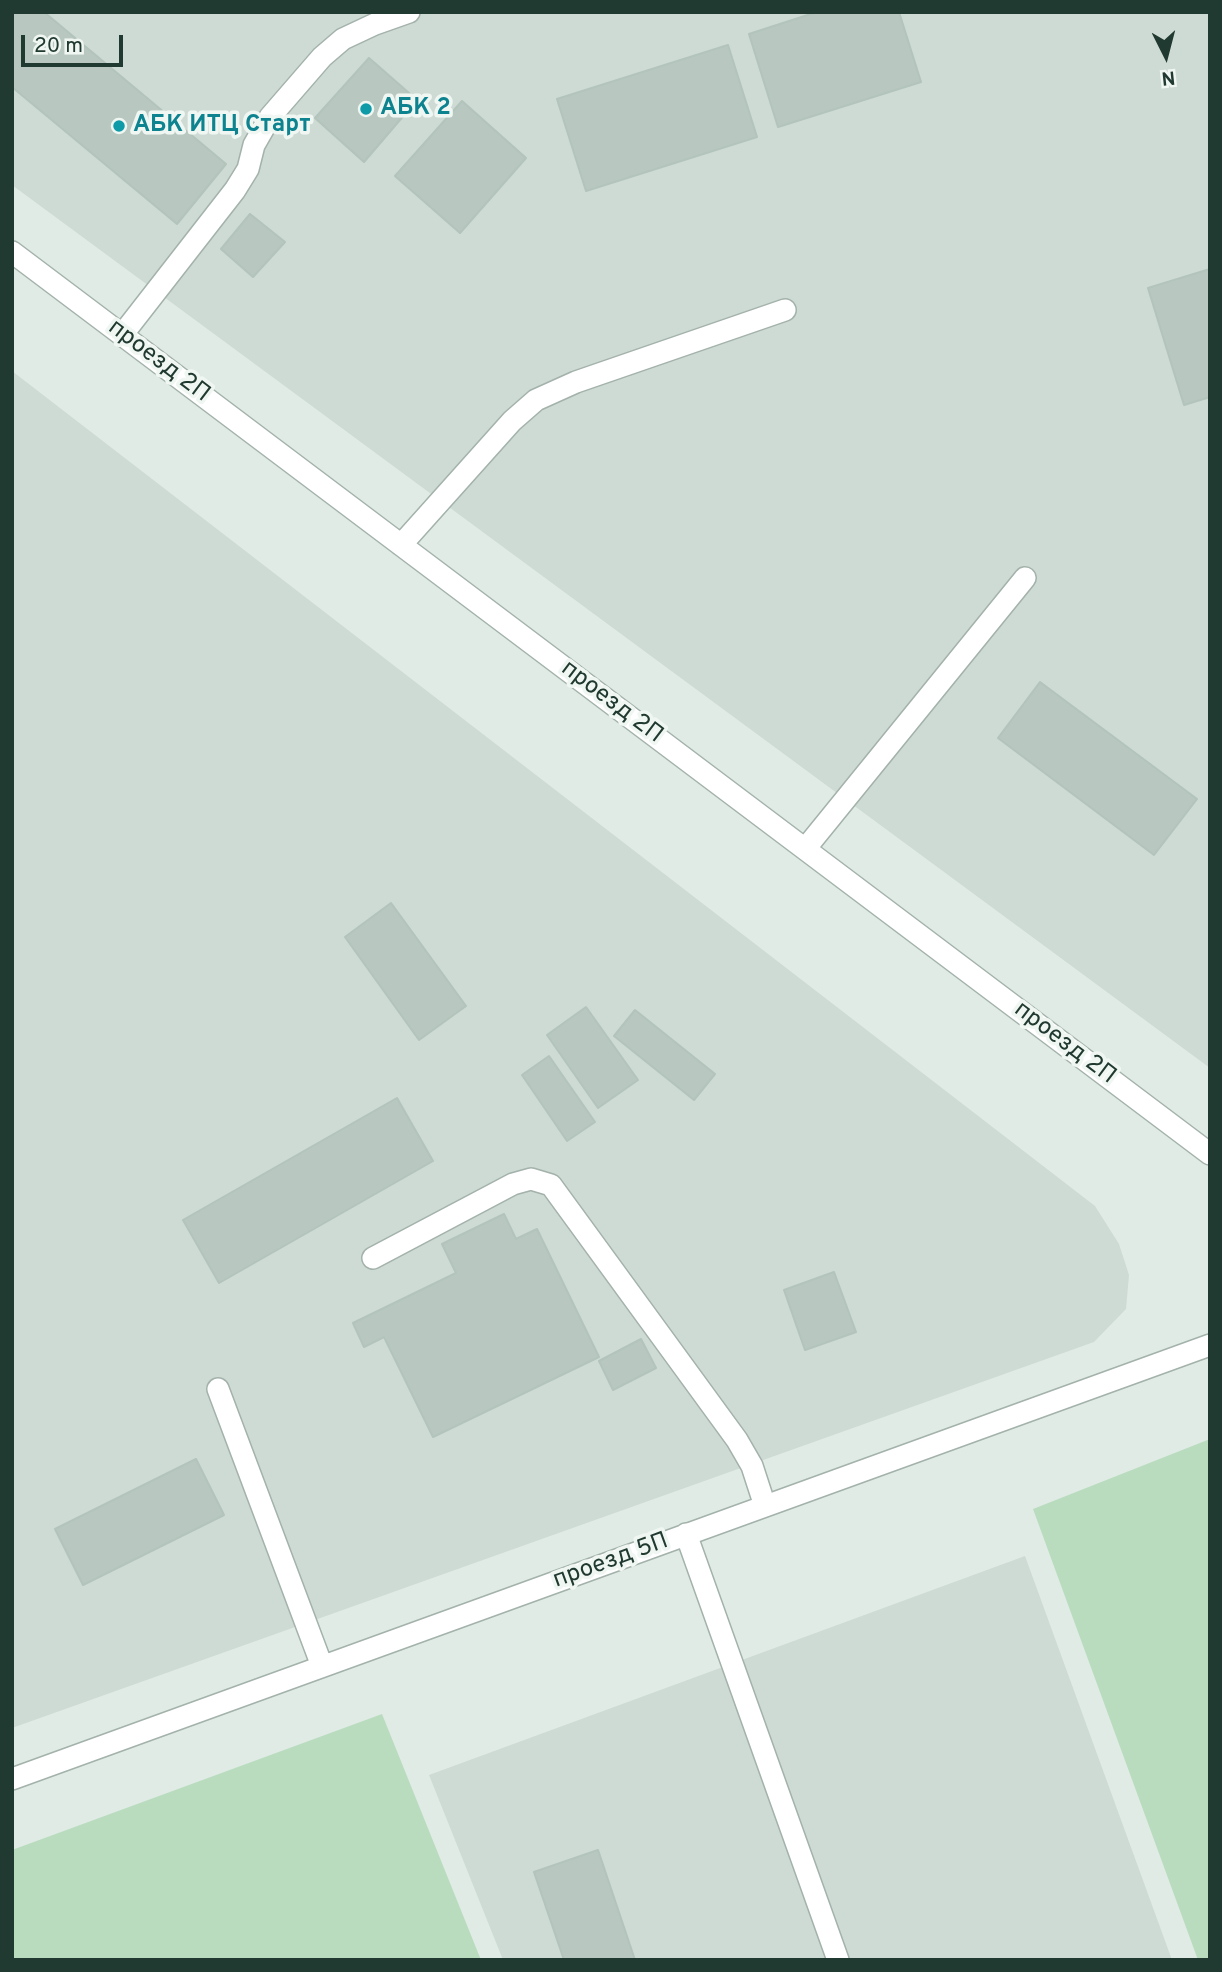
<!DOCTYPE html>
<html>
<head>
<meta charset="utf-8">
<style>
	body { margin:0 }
	#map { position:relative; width:1222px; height:1972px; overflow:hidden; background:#e0ebe5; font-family:Overpass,sans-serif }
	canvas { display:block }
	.frame { position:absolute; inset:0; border:14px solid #213a31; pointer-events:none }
	.north { position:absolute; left:1131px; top:21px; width:70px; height:70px; -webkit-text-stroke:5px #f0f7f3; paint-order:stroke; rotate:174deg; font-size:19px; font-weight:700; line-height:28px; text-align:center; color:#213a31 }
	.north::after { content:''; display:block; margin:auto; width:24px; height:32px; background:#213a31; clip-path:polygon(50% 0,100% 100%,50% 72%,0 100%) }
	.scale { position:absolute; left:21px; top:35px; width:102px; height:32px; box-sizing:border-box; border:4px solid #213a31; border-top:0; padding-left:9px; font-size:21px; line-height:24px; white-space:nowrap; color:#213a31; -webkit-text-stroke:5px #f0f7f3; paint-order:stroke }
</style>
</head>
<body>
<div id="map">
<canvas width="1222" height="1972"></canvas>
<div class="frame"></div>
<div class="north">N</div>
<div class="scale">20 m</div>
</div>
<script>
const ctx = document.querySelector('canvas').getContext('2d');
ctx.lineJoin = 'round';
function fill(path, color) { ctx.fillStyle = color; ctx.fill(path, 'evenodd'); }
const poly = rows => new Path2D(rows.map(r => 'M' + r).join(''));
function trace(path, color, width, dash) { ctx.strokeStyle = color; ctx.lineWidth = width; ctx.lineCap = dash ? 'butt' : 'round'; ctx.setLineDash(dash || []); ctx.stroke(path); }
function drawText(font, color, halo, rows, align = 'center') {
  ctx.font = font + ' Overpass,sans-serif'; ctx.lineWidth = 7; ctx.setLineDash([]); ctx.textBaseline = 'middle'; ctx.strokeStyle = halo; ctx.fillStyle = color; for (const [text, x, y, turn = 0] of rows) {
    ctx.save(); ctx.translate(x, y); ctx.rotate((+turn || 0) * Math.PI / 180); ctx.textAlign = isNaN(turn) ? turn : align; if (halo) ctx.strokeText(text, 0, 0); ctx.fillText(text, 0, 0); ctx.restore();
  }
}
fill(poly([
	[12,12,1210,12,1210,1068,12,185],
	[12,371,1095,1206,1119,1244,1129,1275,1126,1309,1094,1342,12,1728],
	[1025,1556,1172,1960,503,1960,429,1775]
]), '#cedad4');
fill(poly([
	[1210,1439,1210,1960,1198,1960,1033,1509],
	[382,1714,481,1960,12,1960,12,1850]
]), '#b9dcbf');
const building = poly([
	[12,12,44,12,226,164,177,224,12,87,12,12],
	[817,12,899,12,921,82,778,127,749,34,817,12],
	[728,45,757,137,586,191,557,99,728,45],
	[369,58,417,100,364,162,315,118,369,58],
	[462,101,526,158,460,233,395,176,462,101],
	[250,214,285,242,253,277,221,249,250,214],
	[1210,269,1210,397,1184,405,1148,288,1210,269],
	[1040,682,1197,799,1154,855,998,738,1040,682],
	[391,903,466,1006,419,1040,345,937,391,903],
	[586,1007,638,1080,598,1108,547,1035,586,1007],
	[635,1010,715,1074,694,1100,614,1036,635,1010],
	[549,1056,595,1122,567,1141,522,1075,549,1056],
	[397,1098,433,1161,219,1283,183,1220,397,1098],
	[504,1214,516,1239,537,1229,599,1357,433,1437,384,1337,364,1347,353,1323,456,1273,442,1244,504,1214],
	[834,1272,856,1332,805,1350,784,1290,834,1272],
	[641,1339,656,1368,613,1390,599,1361,641,1339],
	[196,1459,224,1515,83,1585,55,1529,196,1459],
	[598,1850,635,1960,564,1960,534,1872,598,1850]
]);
fill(building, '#b8c8c0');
trace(building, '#b2c4bb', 2);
const minor = poly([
	[12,252,1210,1154],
	[122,335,235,190,248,169,254,145,270,117,322,57,343,39,375,24,409,12],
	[401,545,512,421,536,400,576,382,785,310],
	[805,849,1025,578],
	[373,1258,513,1184,531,1179,551,1185,737,1440,752,1466,765,1506],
	[218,1389,322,1666],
	[686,1534,838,1960],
	[12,1779,1210,1345]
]);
trace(minor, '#a3b2ab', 24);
trace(minor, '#fff', 21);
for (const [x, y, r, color] of [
	[366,109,7,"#0f9aa8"],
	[119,126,7,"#0f9aa8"]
]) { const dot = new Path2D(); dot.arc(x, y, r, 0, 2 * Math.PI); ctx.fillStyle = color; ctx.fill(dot); trace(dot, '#f0f7f3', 2.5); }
drawText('bold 24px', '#0d838f', '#f0f7f3', [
	["АБК 2",380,109],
	["АБК ИТЦ Старт",133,126]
], 'left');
drawText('24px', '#213a31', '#f0f7f3', [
	["проезд 2П",158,362,37],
	["проезд 2П",611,703,37],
	["проезд 2П",1064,1044,37],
	["проезд 5П",611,1562,-20]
]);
</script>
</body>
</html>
